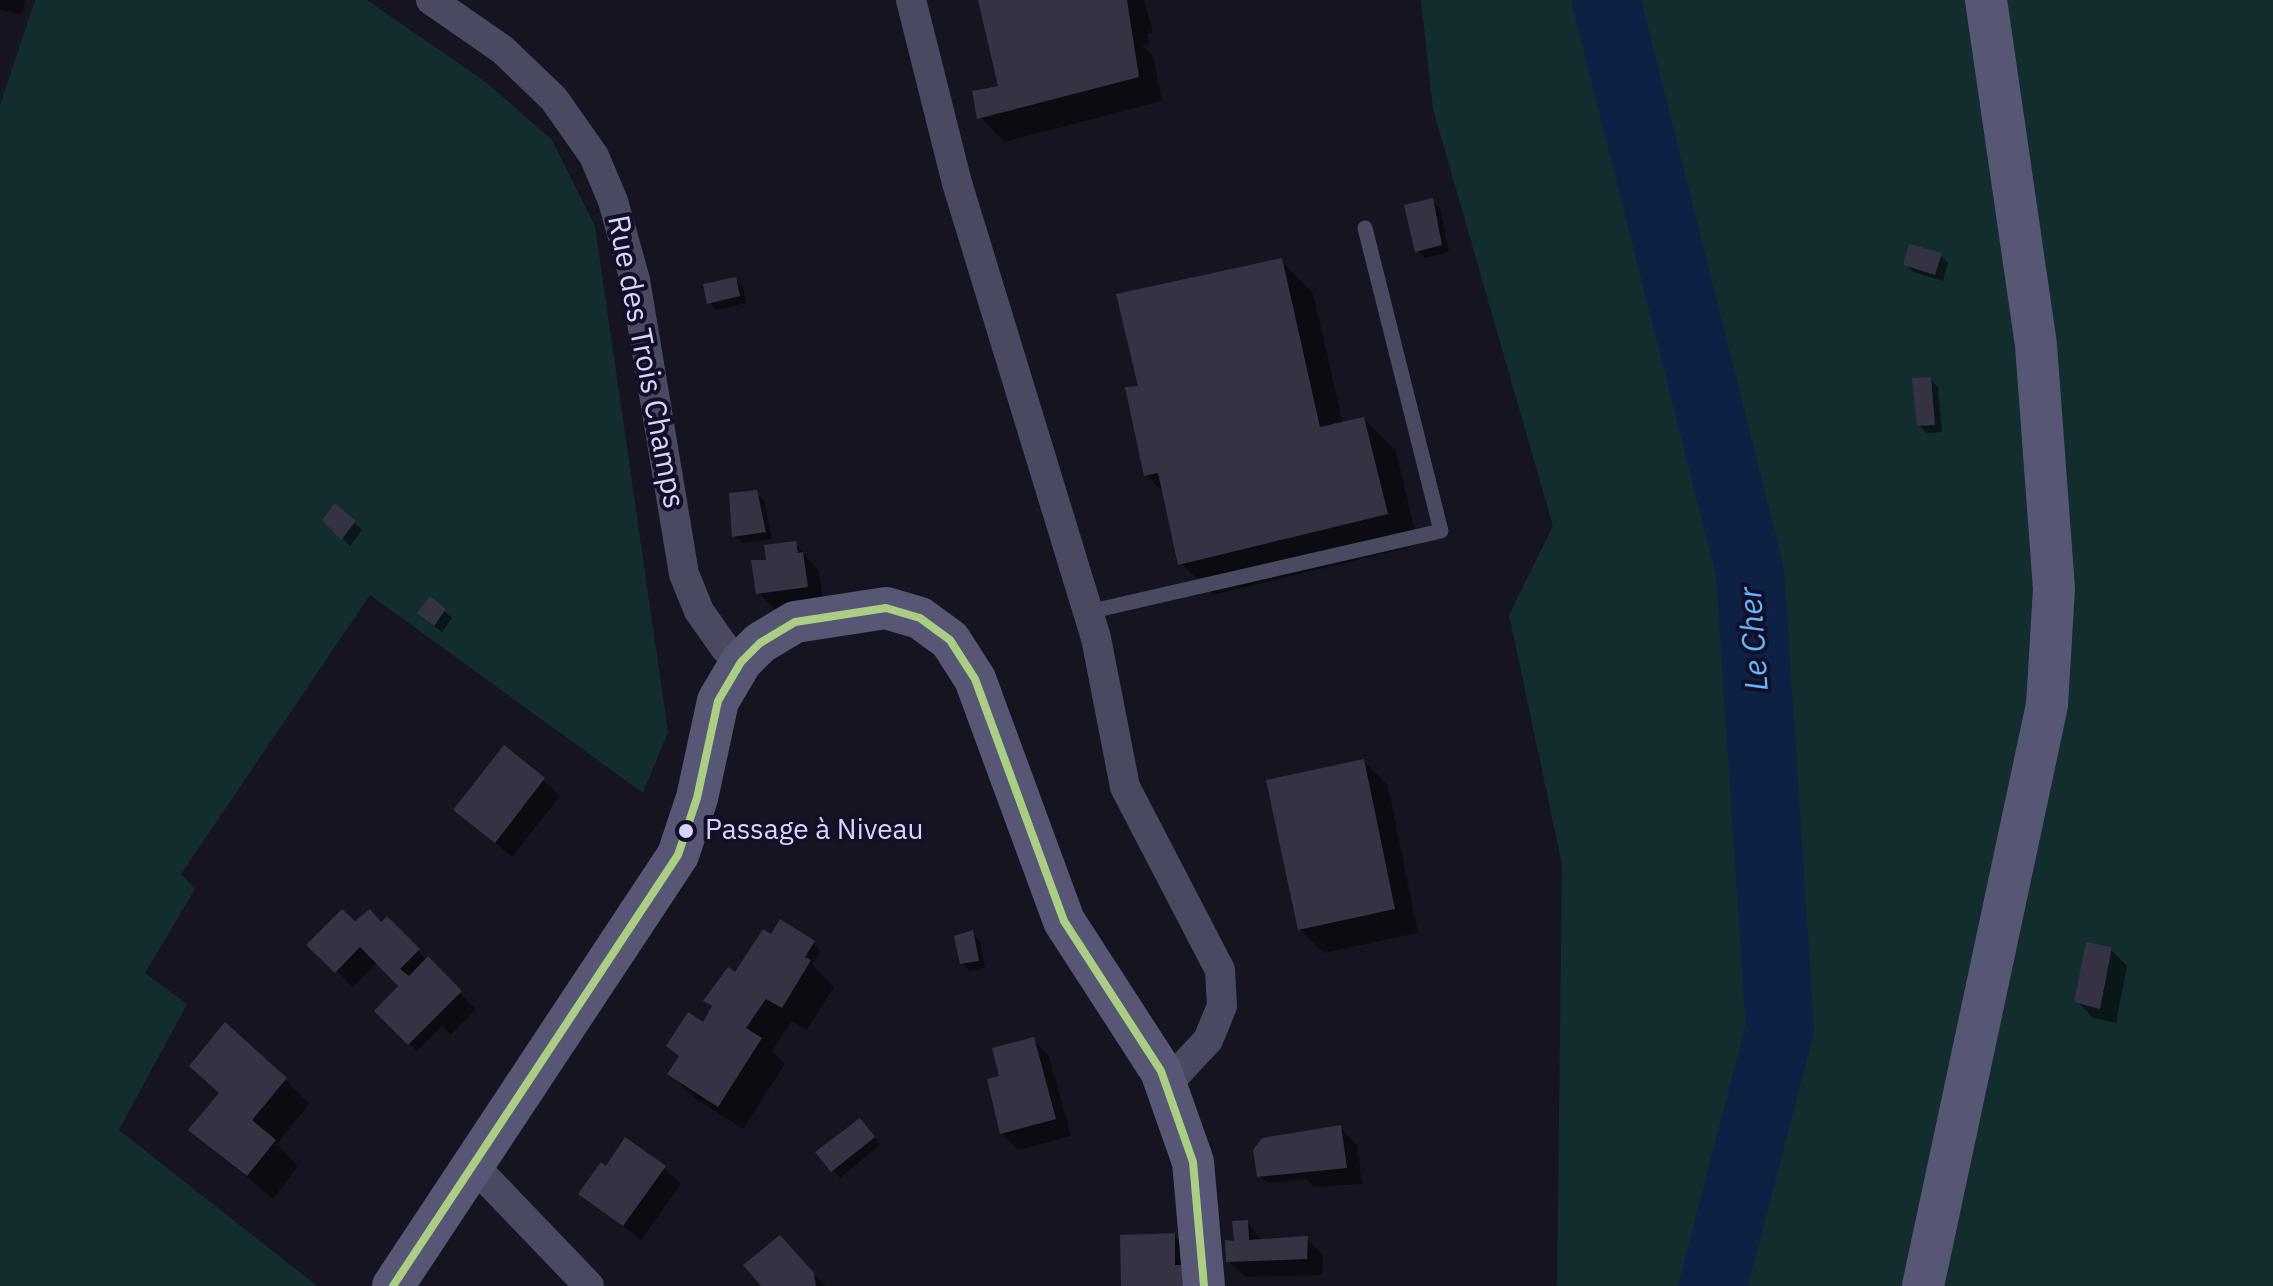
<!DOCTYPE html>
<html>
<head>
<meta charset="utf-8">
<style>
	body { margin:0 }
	canvas { display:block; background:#161421 }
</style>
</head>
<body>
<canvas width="2273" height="1286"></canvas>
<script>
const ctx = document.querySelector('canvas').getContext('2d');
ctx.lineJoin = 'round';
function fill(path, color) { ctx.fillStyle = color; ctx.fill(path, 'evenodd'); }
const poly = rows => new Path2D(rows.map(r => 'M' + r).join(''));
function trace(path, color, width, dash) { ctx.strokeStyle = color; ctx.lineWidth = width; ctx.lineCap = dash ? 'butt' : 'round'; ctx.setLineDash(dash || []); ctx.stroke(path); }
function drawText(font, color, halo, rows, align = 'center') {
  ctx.font = font + ' "IBM Plex Sans",sans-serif'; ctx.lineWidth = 8; ctx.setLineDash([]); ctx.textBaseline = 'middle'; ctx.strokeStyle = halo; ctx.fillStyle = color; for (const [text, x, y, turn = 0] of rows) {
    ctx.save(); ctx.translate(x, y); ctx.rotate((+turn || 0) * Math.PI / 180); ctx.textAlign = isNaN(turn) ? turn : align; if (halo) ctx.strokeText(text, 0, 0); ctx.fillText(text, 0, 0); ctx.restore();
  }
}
fill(poly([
	[35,0,367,0,487,83,552,140,595,226,668,732,643,793,370,595,181,874,195,889,145,973,187,1004,119,1130,317,1286,0,1286,0,105],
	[1421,0,2273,0,2273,1286,1557,1286,1562,864,1509,615,1553,526,1433,109]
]), '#132c2d');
fill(poly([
	[0,0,25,0,22,14,0,10],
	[981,0,1144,0,1153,33,1147,34,1150,43,1142,45,1153,56,1162,101,1004,142,980,117,1001,88],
	[1432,201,1440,208,1449,252,1425,258,1417,251],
	[1940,255,1948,263,1943,281,1913,272,1905,264],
	[1281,261,1313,293,1343,424,1364,419,1396,451,1418,545,1213,595,1181,563,1166,495,1146,475,1141,388],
	[735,279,743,287,746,303,717,310,709,303],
	[1930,379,1938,387,1942,432,1927,433,1919,425],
	[756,493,764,500,772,539,742,543,734,536],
	[326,520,354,522,362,530,350,546],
	[795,543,819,571,823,602,775,610,759,593,768,562],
	[444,611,452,618,442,632,427,621],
	[1364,761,1388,786,1418,933,1324,953,1300,929],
	[543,780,560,796,512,857,457,810],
	[387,920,476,1009,451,1035,442,1026,417,1051,377,1011,402,986,378,961,353,987,310,945,355,925,382,925],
	[972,933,980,941,985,968,969,971,962,963],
	[780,943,813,943,821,951,812,965,834,987,807,1030,792,1021,772,1051,785,1064,743,1129,695,1098,670,1074,714,1009,706,1001],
	[2111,950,2127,966,2116,1023,2093,1018,2077,1001],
	[1033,1040,1049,1056,1071,1136,1018,1150,1002,1133,1003,1078],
	[285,1079,309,1104,277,1144,298,1166,273,1199,191,1130],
	[867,1128,880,1145,840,1178,833,1170],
	[1340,1128,1357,1145,1362,1184,1314,1187,1305,1179,1267,1183,1259,1176],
	[664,1168,681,1184,641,1240,581,1193,607,1170],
	[1247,1222,1263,1242,1307,1239,1323,1255,1322,1275,1245,1277,1229,1261],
	[1174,1236,1198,1260,1125,1286],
	[804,1263,825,1286,764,1286]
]), '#0007');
trace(poly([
	[1606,0,1750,572,1780,1028,1713,1286]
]), '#0d2144', 68);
fill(poly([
	[978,0,1127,0,1139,77,977,119,972,91,998,86],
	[1433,198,1442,245,1415,252,1404,205],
	[1909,244,1942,253,1935,275,1903,265],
	[1282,258,1320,427,1364,417,1388,514,1178,565,1158,473,1144,476,1125,387,1138,386,1116,294],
	[736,277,740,296,707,304,703,284],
	[1931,377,1935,425,1917,426,1912,378],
	[757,490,766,532,732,537,729,493],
	[335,503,356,521,341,540,322,520],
	[796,541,798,553,803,552,808,587,756,594,751,560,766,560,764,545],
	[430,596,446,609,434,626,417,613],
	[504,745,545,778,495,843,453,810],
	[1364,759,1395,909,1298,930,1266,780],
	[342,909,355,921,370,909,381,922,387,916,420,949,400,969,409,976,428,956,462,991,408,1045,374,1011,398,986,360,947,335,973,306,945],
	[780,919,815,941,805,957,811,960,782,1008,766,999,746,1028,762,1038,718,1107,667,1074,679,1056,666,1046,688,1012,703,1022,712,1006,703,1001,728,967,735,972,763,929,771,934],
	[973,930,979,961,960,964,954,936],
	[2086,942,2112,947,2100,1009,2074,1002],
	[225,1022,287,1078,252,1120,276,1140,247,1176,188,1130,219,1093,189,1066],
	[1034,1037,1056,1119,1000,1134,987,1079,999,1076,992,1048],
	[860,1118,875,1137,831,1172,815,1152],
	[1341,1125,1347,1168,1257,1177,1253,1150,1262,1138],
	[625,1137,666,1166,623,1226,578,1194,601,1162,606,1166],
	[1248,1220,1249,1240,1308,1236,1307,1259,1226,1262,1225,1240,1234,1241,1232,1221],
	[1175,1233,1175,1265,1189,1265,1189,1286,1121,1286,1120,1235],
	[780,1235,814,1273,816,1286,761,1286,743,1265]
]), '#343243');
trace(poly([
	[1088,612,1441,531,1365,228]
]), '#4a4962', 15);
trace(poly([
	[431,0,503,50,554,99,594,156,613,201,635,280,684,574,699,611,725,648,741,662],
	[911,0,957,183,1096,638,1125,787,1220,970,1222,1006,1208,1040,1166,1085],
	[473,1165,589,1286]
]), '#4a4962', 30);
trace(poly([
	[393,1286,678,855,697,798,718,701,741,662,760,643,795,622,886,608,920,618,950,640,975,679,1064,921,1161,1071,1193,1162,1204,1286],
	[1923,1286,2047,705,2054,589,2036,345,1986,0]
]), '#575674', 42);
trace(poly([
	[393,1286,678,855,697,798,718,701,741,662,760,643,795,622,886,608,920,618,950,640,975,679,1064,921,1161,1071,1193,1162,1204,1286]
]), '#aace83', 8);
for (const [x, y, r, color] of [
	[686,831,9,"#d9d4ff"]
]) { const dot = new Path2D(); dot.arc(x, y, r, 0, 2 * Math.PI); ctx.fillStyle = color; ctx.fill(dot); trace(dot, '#130f26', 4); }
drawText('28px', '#d9d4ff', '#130f26', [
	["Passage à Niveau",705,831]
], 'left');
drawText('30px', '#d9d4ff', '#130f26', [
	["Rue des Trois Champs",645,362,79]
]);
drawText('italic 32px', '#62b6ff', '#130f26', [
	["Le Cher",1755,639,-94]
]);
</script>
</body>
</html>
